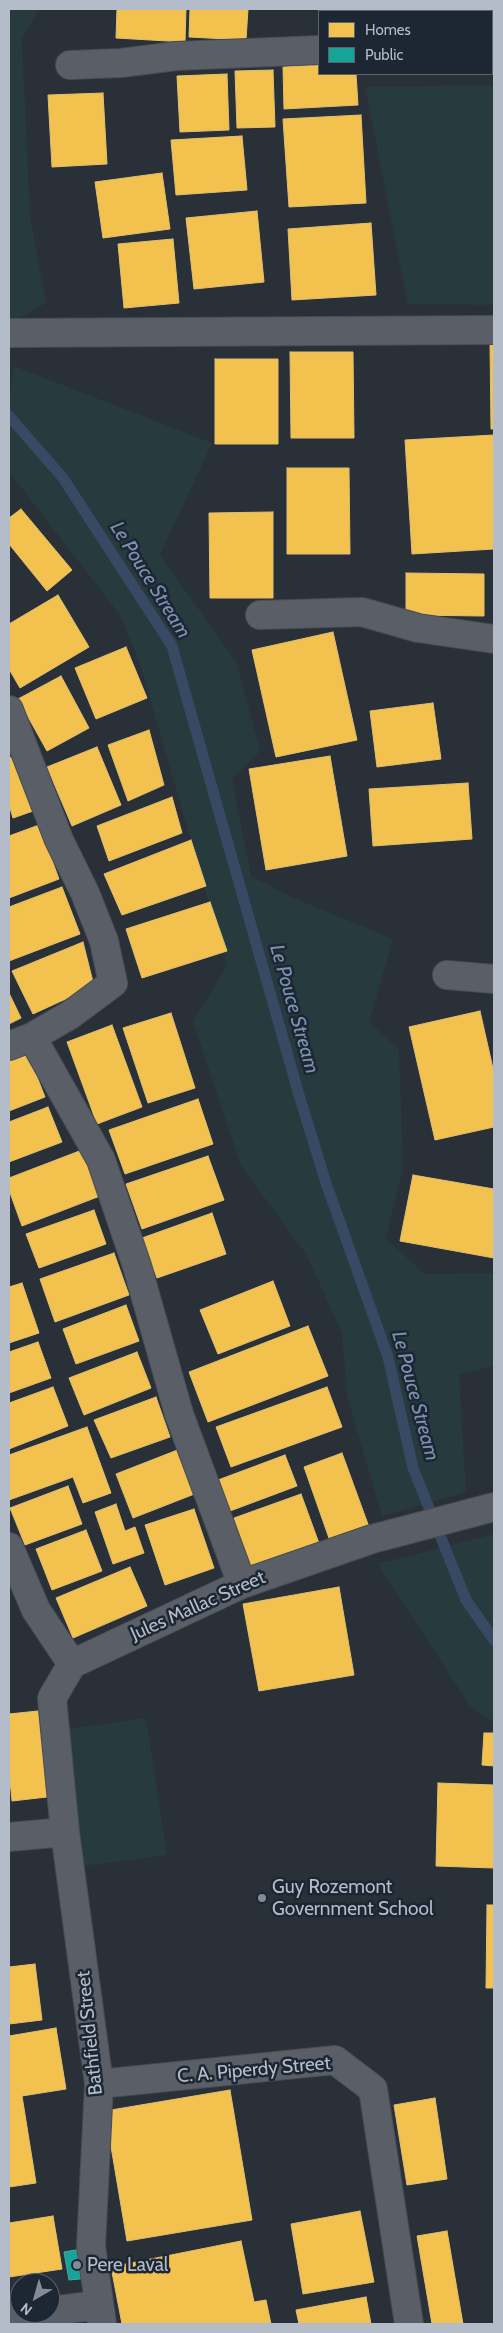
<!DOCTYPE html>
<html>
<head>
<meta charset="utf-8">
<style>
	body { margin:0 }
	#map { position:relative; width:503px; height:2333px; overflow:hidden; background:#2a3038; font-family:Cabin,sans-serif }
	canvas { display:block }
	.frame { position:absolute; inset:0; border:10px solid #b4bcc9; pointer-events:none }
	.legend { position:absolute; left:318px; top:10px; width:175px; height:65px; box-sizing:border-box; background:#1d2633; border:1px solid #59626f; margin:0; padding:6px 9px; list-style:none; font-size:15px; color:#b4bcc9 }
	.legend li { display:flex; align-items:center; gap:10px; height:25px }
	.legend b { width:25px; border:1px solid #59626f }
	.north { position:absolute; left:10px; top:2273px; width:50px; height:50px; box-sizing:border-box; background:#1d2633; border:1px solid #59626f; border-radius:50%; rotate:218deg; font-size:14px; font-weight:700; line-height:20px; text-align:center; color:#b4bcc9 }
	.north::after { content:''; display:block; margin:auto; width:18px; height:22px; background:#848b96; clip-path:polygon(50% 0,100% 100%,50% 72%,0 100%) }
</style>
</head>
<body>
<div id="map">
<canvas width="503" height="2333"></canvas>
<div class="frame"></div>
<ul class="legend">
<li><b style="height:14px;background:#f2c14e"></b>Homes</li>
<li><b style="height:14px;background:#17a398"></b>Public</li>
</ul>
<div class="north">N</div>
</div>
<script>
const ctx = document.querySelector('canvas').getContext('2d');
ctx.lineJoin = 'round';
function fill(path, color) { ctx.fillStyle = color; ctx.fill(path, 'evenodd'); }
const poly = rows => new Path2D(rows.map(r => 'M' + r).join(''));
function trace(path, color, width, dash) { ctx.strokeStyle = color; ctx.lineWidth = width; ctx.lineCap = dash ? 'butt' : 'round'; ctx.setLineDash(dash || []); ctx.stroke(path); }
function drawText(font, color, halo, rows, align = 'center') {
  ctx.font = font + ' Cabin,sans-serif'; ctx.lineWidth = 5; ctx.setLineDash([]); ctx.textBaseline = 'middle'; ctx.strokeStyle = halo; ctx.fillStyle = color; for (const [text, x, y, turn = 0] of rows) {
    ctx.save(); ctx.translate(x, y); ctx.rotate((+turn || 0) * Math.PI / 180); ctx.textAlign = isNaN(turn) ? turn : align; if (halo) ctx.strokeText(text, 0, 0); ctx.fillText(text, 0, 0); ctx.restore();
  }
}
fill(poly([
	[9,9,39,9,22,39,30,216,46,303,16,320,9,320],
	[494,85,494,305,408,304,365,87],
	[14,366,212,443,160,555,237,663,260,751,232,779,251,876,294,898,393,939,369,1022,399,1050,403,1169,386,1239,425,1274,494,1273,494,1366,459,1375,466,1492,382,1516,347,1396,342,1333,306,1254,241,1166,193,1022,227,966,141,667,120,615,9,472,9,404],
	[494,1534,494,1723,470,1706,378,1564],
	[146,1718,167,1855,83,1866,62,1730]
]), '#273a3e');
const homes = poly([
	[117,9,186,9,185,42,116,38,117,9],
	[190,9,248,9,246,40,189,37,190,9],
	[371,9,436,9,436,11,371,11,371,9],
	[468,9,494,9,494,31,492,31,492,11,468,11,468,9],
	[319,65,319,74,356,74,358,105,284,109,283,67,319,65],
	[273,70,275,127,237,128,235,71,273,70],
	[227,74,229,130,180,132,177,76,227,74],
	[103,93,107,164,52,167,48,95,103,93],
	[361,115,366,203,289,207,283,119,361,115],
	[242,136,247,190,176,195,171,140,242,136],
	[162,173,170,229,103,238,95,182,162,173],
	[257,211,264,282,194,289,186,218,257,211],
	[371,223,376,295,292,300,288,229,371,223],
	[173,239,179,303,124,308,118,244,173,239],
	[490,344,494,344,494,429,491,429,490,344],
	[290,352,353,352,354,438,291,438,290,352],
	[215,359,278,359,278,444,215,444,215,359],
	[494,435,494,549,412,554,405,440,494,435],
	[287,468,349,468,350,554,287,554,287,468],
	[21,509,72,570,47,591,9,544,9,518,21,509],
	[273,512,273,598,210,598,209,513,273,512],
	[406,573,484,574,484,616,406,615,406,573],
	[58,595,89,647,20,688,9,669,9,624,58,595],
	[333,632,357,740,276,757,252,650,333,632],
	[126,647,147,698,96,719,75,668,126,647],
	[61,676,89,728,47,751,18,699,61,676],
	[433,703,441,759,377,767,370,711,433,703],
	[149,730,164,785,128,801,108,745,149,730],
	[97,747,121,805,72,826,47,767,97,747],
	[17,756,36,810,13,818,9,805,9,758,17,756],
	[330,756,347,856,266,870,249,769,330,756],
	[468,783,472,839,373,846,369,789,468,783],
	[172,797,182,833,109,861,97,826,172,797],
	[39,825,59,879,9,898,9,836,39,825],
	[191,840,206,886,122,915,104,874,191,840],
	[62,887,80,934,9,961,9,907,62,887],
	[210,902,227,951,142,978,126,929,210,902],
	[83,942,94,986,33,1014,12,971,83,942],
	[9,993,21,1018,9,1024,9,993],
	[480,1011,494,1073,494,1127,435,1140,409,1027,480,1011],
	[171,1013,195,1088,148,1103,123,1028,171,1013],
	[112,1025,142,1107,97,1124,67,1042,112,1025],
	[28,1054,45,1097,9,1111,9,1061,28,1054],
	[198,1099,213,1144,125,1174,109,1130,198,1099],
	[48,1107,62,1142,9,1162,9,1122,48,1107],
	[82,1150,100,1196,22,1226,9,1190,9,1178,82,1150],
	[208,1156,224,1200,142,1229,126,1184,208,1156],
	[413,1175,494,1189,494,1258,400,1241,413,1175],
	[94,1210,106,1244,39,1268,26,1234,94,1210],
	[212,1213,226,1254,157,1278,142,1238,212,1213],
	[114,1253,129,1295,55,1322,40,1279,114,1253],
	[273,1281,290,1326,218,1354,200,1310,273,1281],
	[22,1283,39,1333,9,1343,9,1287,22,1283],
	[126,1305,139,1341,76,1364,63,1329,126,1305],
	[308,1326,328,1376,208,1422,189,1372,308,1326],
	[38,1342,51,1378,9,1393,9,1352,38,1342],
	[137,1352,151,1388,84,1415,69,1378,137,1352],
	[53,1387,68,1426,9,1449,9,1403,53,1387],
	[327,1387,342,1427,231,1467,216,1427,327,1387],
	[156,1397,170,1437,111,1458,94,1420,156,1397],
	[87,1427,111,1493,83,1503,73,1477,9,1500,9,1455,87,1427],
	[180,1449,197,1493,133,1518,116,1474,180,1449],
	[342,1453,369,1527,330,1541,304,1467,342,1453],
	[285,1455,297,1486,230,1511,218,1480,285,1455],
	[68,1486,82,1524,25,1545,10,1508,68,1486],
	[301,1494,320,1546,252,1570,234,1518,301,1494],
	[116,1504,125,1531,135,1527,144,1553,113,1564,95,1512,116,1504],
	[194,1509,214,1568,165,1585,145,1525,194,1509],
	[86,1530,102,1571,52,1590,36,1549,86,1530],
	[130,1567,147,1606,73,1638,56,1598,130,1567],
	[339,1587,354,1675,259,1691,243,1604,339,1587],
	[38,1711,47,1797,12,1801,9,1770,9,1714,38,1711],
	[484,1733,494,1733,494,1766,482,1765,484,1733],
	[438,1783,494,1785,494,1868,436,1866,438,1783],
	[487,1905,494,1905,494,1988,486,1988,487,1905],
	[35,1964,42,2020,9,2024,9,1967,35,1964],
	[56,2028,66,2089,22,2096,36,2183,9,2187,9,2036,56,2028],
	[230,2090,252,2220,127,2241,105,2111,230,2090],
	[435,2098,447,2179,407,2185,394,2105,435,2098],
	[360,2211,374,2282,303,2294,291,2224,360,2211],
	[53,2216,62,2269,9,2277,9,2223,53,2216],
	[447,2231,463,2324,432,2324,417,2236,447,2231],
	[241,2241,254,2302,266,2300,271,2324,122,2324,111,2267,241,2241],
	[366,2297,371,2324,299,2324,296,2310,366,2297]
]);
fill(homes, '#f2c14e');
trace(homes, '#dfc073', 1);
const public = poly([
	[87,2248,90,2278,69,2280,64,2252,87,2248]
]);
fill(public, '#17a398');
trace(public, '#46aaa7', 1);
trace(poly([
	[9,416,63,478,172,646,299,1095,326,1183,388,1357,413,1468,466,1600,494,1640]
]), '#384963', 11);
const minor = poly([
	[492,52,494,52],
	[70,65,121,63,176,56,319,50],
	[9,333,494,330],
	[260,615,362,612,418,628,494,639],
	[9,710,59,840,85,893,104,941,113,983,70,1015,32,1037,9,1046],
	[447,975,494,979],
	[32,1037,101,1160,137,1266,179,1414,242,1584],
	[9,1547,36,1610,72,1664],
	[9,1837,65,1832],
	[99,2084,335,2060,373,2089,409,2324],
	[50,2311,99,2305],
	[9,2316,34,2313],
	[102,2324,91,2246,99,2084,65,1832,52,1698,72,1664,242,1584,372,1539,494,1507]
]);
trace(minor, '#484c53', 30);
trace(minor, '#5a5e66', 28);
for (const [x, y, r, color] of [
	[262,1898,5,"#848b96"],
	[77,2265,5,"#848b96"]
]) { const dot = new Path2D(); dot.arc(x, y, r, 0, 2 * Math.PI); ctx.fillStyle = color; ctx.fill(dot); trace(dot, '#1d2633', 2); }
drawText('19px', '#b4bcc9', '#1d2633', [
	["Jules Mallac Street",198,1606,-24],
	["Bathfield Street",90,2033,-96],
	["C. A. Piperdy Street",254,2070,-5]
]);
drawText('19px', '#b4bcc9', '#1d2633', [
	["Guy Rozemont",272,1887],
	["Government School",272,1909],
	["Pere Laval",87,2265]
], 'left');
drawText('italic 20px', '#7c92b1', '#1d2633', [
	["Le Pouce Stream",150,580,58],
	["Le Pouce Stream",294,1009,74],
	["Le Pouce Stream",415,1396,75]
]);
</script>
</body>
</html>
